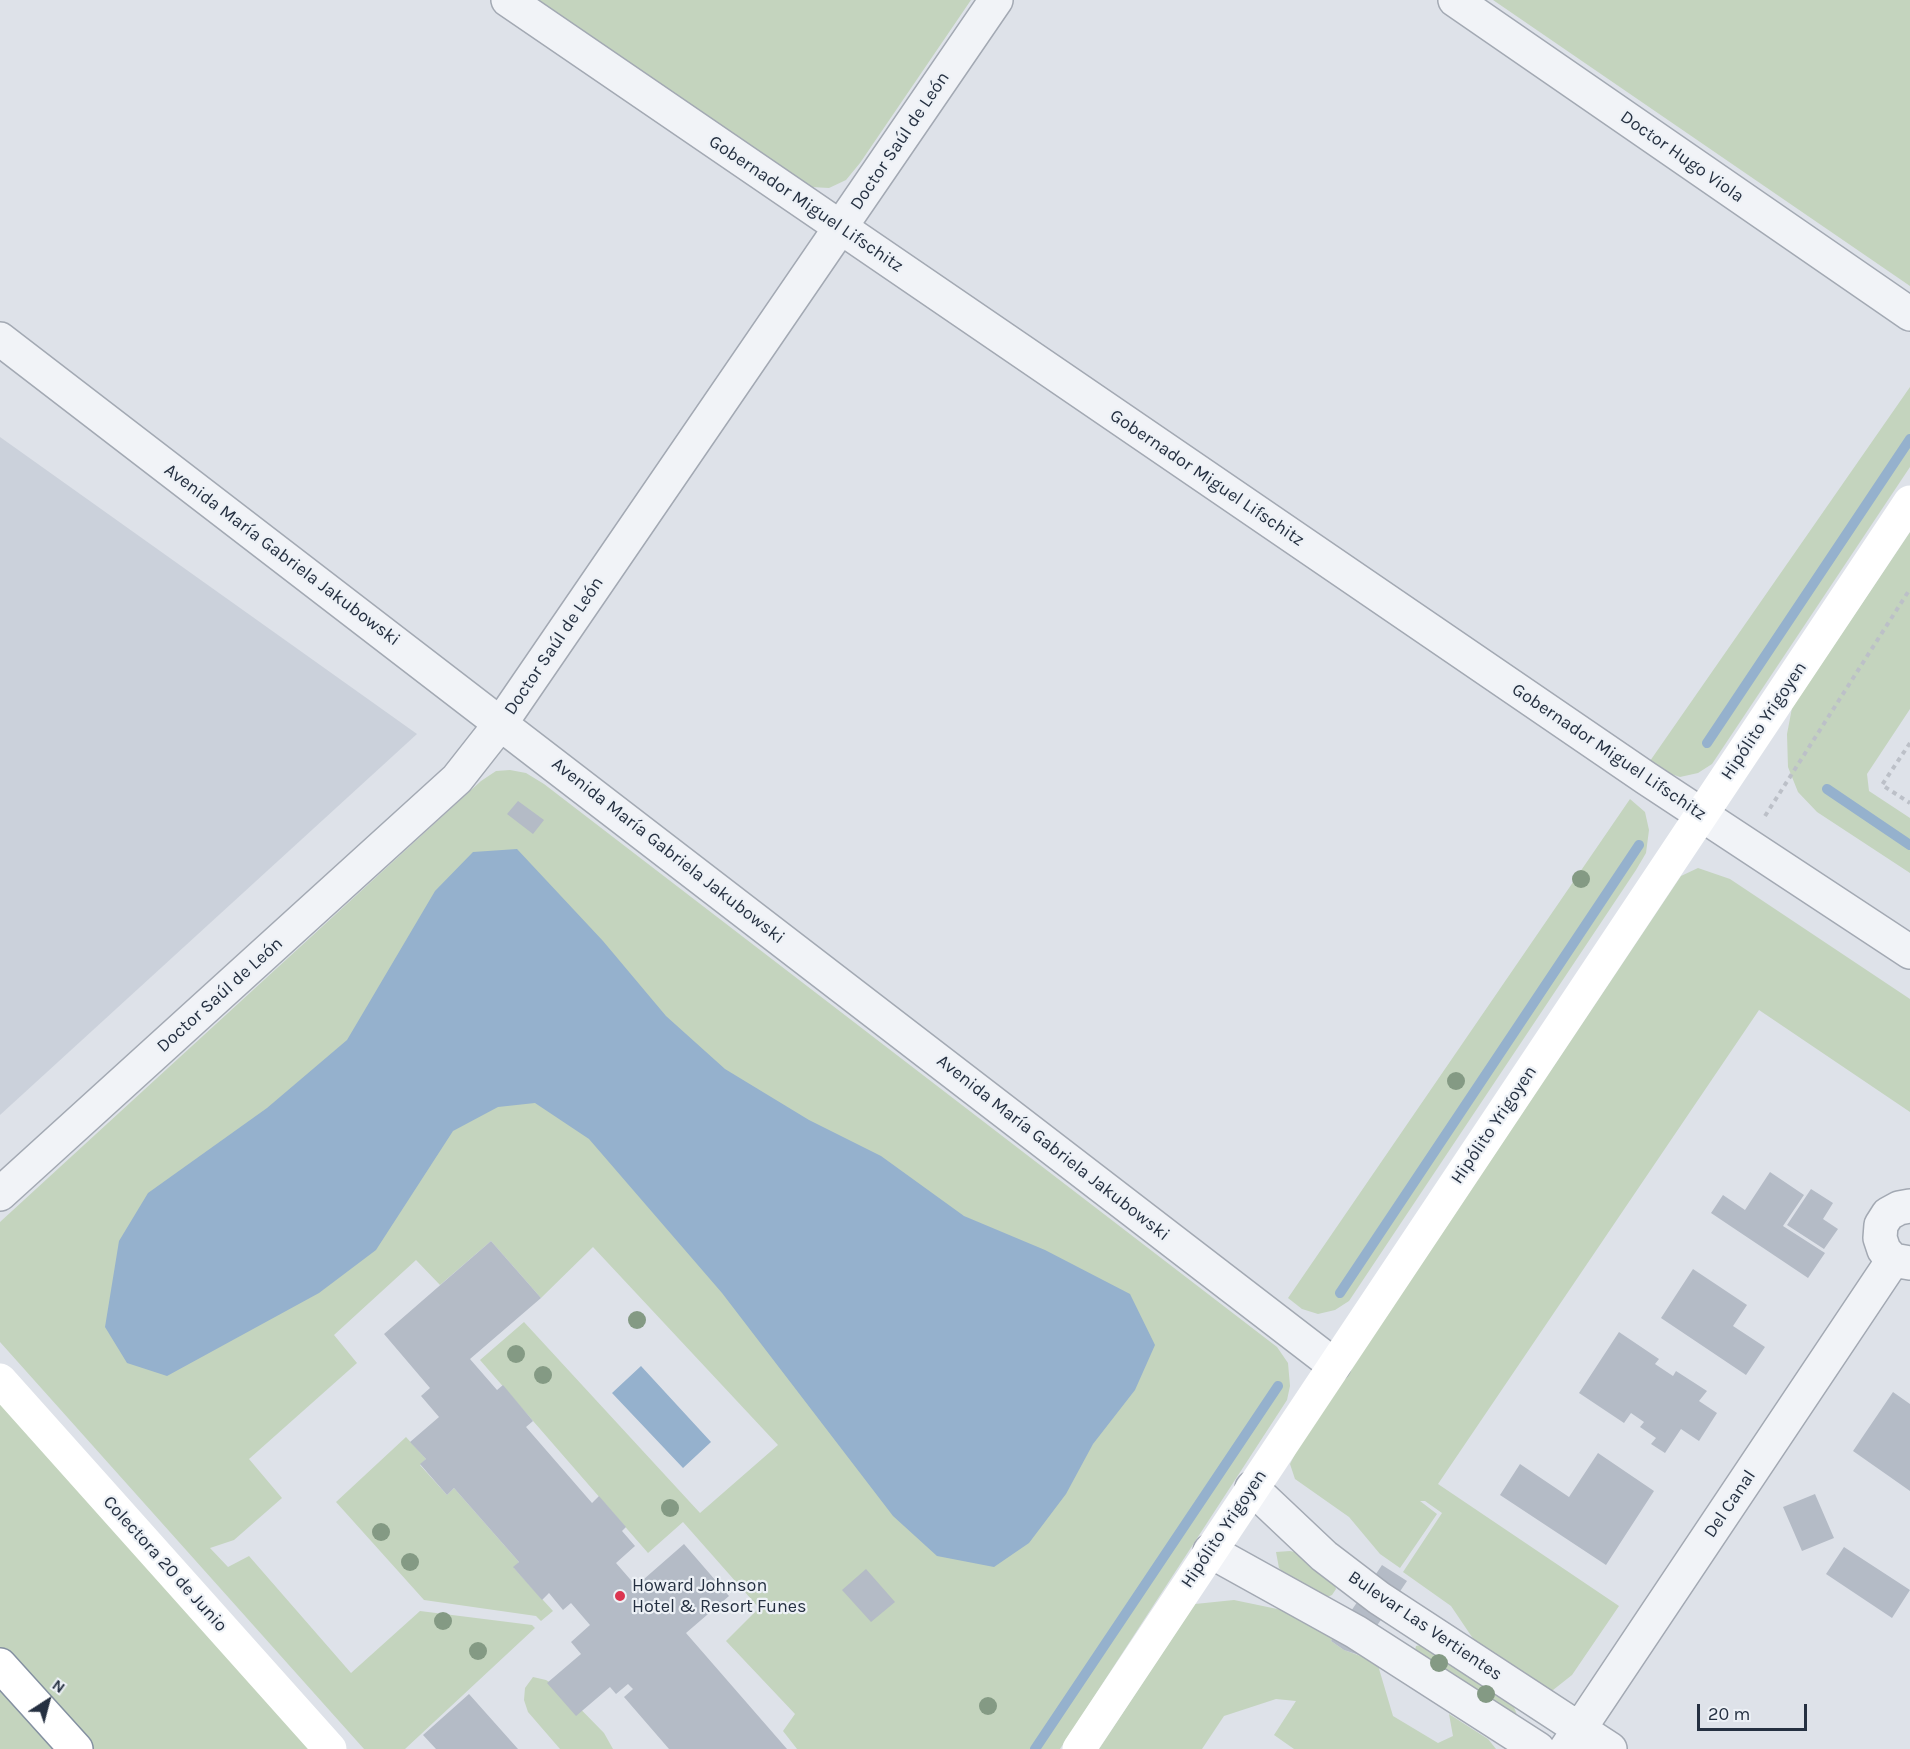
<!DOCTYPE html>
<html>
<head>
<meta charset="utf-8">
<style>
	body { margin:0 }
	#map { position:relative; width:1910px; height:1749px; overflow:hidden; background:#dee2e9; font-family:Karla,sans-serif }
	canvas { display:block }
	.north { position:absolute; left:18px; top:1671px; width:60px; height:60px; -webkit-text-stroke:4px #edf1f6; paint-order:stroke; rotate:36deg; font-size:16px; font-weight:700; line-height:24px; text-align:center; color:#253041 }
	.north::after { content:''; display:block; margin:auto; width:21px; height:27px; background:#253041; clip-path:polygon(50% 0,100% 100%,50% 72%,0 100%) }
	.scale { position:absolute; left:1697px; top:1704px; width:110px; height:27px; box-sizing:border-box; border:3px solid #253041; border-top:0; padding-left:8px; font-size:18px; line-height:21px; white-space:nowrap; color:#253041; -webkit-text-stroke:4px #edf1f6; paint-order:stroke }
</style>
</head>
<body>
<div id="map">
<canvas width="1910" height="1749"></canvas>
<div class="north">N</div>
<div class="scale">20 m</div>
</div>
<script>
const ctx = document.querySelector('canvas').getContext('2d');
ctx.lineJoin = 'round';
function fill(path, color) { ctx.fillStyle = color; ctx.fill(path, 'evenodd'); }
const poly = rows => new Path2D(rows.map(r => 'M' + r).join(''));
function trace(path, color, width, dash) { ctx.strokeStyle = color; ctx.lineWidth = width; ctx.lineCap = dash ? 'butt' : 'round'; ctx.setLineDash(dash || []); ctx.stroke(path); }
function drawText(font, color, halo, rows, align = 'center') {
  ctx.font = font + ' Karla,sans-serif'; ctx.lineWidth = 4.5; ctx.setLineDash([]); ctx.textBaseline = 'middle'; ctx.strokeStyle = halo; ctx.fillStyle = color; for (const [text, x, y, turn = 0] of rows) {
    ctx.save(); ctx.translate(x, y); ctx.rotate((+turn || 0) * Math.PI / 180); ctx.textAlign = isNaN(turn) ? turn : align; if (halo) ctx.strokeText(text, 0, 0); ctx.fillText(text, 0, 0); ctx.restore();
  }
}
fill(poly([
	[0,437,417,734,0,1115]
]), '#cbd1db');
fill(poly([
	[534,0,971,0,860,163,846,180,829,188,811,187,794,178],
	[1493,0,1910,0,1910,286],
	[1910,387,1910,467,1712,764,1698,773,1680,777,1665,772,1650,761],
	[1910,532,1910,709,1867,774,1869,791,1910,818,1910,873,1817,812,1798,792,1788,767,1787,734,1792,708],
	[510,770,526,773,544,784,1277,1347,1288,1363,1290,1386,1287,1400,1060,1749,797,1749,783,1731,795,1714,726,1641,759,1608,683,1522,648,1553,480,1360,524,1322,700,1513,778,1445,593,1247,541,1298,491,1241,440,1285,416,1260,334,1335,357,1363,249,1459,282,1498,234,1540,210,1548,228,1567,249,1556,351,1673,420,1611,532,1625,535,1628,405,1749,364,1749,0,1342,0,1222,481,781,496,771],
	[1630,799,1645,812,1649,830,1646,853,1636,870,1349,1301,1335,1310,1318,1314,1302,1309,1288,1298],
	[1698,868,1730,879,1910,999,1910,1112,1759,1010,1438,1484,1619,1606,1572,1675,1548,1694,1499,1665,1474,1640,1451,1606,1403,1572,1442,1513,1425,1501,1420,1501,1437,1514,1400,1568,1380,1554,1349,1517,1295,1479,1290,1464,1297,1450,1681,876],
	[0,1380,330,1749,0,1749],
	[406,1437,426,1459,420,1465,447,1495,454,1488,519,1562,514,1568,553,1611,541,1621,536,1616,424,1600,336,1502],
	[1290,1551,1299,1553,1333,1578,1336,1589,1332,1595,1323,1599,1294,1583,1279,1568,1276,1552],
	[1234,1600,1282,1610,1339,1630,1331,1641,1344,1650,1377,1662,1393,1716,1438,1743,1453,1736,1449,1714,1488,1739,1496,1749,1294,1749,1274,1735,1296,1701,1276,1699,1224,1716,1202,1749,1099,1749,1195,1604],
	[1420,1645,1514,1707,1517,1715,1512,1718,1426,1661,1415,1650,1416,1646],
	[533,1677,546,1680,561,1689,604,1733,613,1749,560,1749,528,1712,524,1700,525,1688]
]), '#c4d4be');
fill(poly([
	[517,849,603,941,666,1016,725,1069,809,1120,881,1156,964,1216,1045,1250,1130,1294,1155,1345,1135,1390,1093,1444,1066,1494,1029,1543,994,1567,937,1556,893,1516,722,1293,589,1139,535,1103,498,1107,453,1131,376,1250,319,1293,167,1376,127,1363,105,1327,119,1241,148,1193,267,1108,347,1040,435,891,473,852],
	[641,1366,711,1442,683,1468,612,1393]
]), '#95b1cd');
trace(poly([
	[1707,743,1910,439],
	[1827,789,1910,845],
	[1340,1293,1639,845],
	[1035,1749,1278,1386]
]), '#95b1cd', 10);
fill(poly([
	[518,801,544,820,533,834,507,814],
	[1770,1172,1804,1195,1783,1226,1825,1253,1808,1278,1711,1213,1723,1195,1745,1210],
	[1811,1189,1833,1203,1823,1219,1838,1229,1824,1249,1787,1225],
	[491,1241,541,1298,470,1359,497,1390,503,1385,533,1421,526,1427,592,1503,599,1496,626,1527,622,1531,635,1546,616,1563,636,1586,684,1544,729,1596,686,1633,787,1749,669,1749,624,1697,633,1689,628,1684,616,1694,610,1687,576,1716,547,1683,581,1654,571,1642,590,1625,571,1603,563,1610,549,1593,542,1600,513,1567,519,1562,454,1488,447,1495,420,1464,426,1459,410,1442,439,1417,421,1396,430,1388,384,1334],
	[1693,1269,1747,1305,1733,1326,1765,1347,1746,1375,1661,1318],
	[1619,1332,1659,1359,1655,1364,1673,1376,1676,1371,1707,1391,1699,1401,1717,1413,1699,1441,1681,1429,1665,1453,1651,1444,1656,1438,1640,1427,1644,1422,1631,1413,1624,1423,1579,1393],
	[1893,1392,1910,1404,1910,1491,1853,1451],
	[1598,1453,1654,1491,1606,1565,1500,1495,1520,1464,1569,1497],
	[1815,1494,1834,1538,1802,1551,1783,1507],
	[1844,1547,1910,1590,1892,1618,1826,1574],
	[1382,1565,1407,1581,1364,1645,1362,1656,1344,1650,1331,1641],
	[866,1569,895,1602,871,1622,842,1590],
	[469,1694,518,1749,436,1749,423,1735]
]), '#b4bbc6');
const minor = poly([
	[508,0,1646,778,1910,952],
	[1455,0,1910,314],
	[0,339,1334,1365],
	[0,1194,457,779,501,723,996,0],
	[1910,1206,1899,1208,1888,1214,1881,1225,1880,1238,1884,1250,1893,1260,1910,1263],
	[1252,1488,1324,1556,1379,1598,1610,1749],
	[1210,1551,1356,1632,1538,1749],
	[1566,1749,1893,1260]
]);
const motorway = poly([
	[0,1665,76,1749]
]);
trace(minor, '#a3a9b3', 36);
trace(motorway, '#8490a1', 36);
trace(poly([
	[1910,743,1882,785,1910,803],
	[1765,816,1910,589]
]), '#bcc0c8', 4, [4.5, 4.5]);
trace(minor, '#f1f3f7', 33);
trace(poly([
	[0,1380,330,1749],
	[1079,1749,1910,502]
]), '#fff', 33);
trace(motorway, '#fff', 33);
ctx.fillStyle = '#849a84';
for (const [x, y] of [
	[1581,879],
	[1456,1081],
	[637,1320],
	[516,1354],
	[543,1375],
	[670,1508],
	[381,1532],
	[410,1562],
	[443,1621],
	[478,1651],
	[1439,1663],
	[1486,1694],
	[988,1706]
]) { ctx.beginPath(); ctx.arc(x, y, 9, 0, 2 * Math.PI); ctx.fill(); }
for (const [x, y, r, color] of [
	[620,1596,6,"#dc3550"]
]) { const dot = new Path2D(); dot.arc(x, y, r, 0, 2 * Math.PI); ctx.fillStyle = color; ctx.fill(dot); trace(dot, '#edf1f6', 2); }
drawText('18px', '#253041', '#edf1f6', [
	["Doctor Saúl de León",900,141,-56],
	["Doctor Hugo Viola",1682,157,35],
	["Gobernador Miguel Lifschitz",806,204,34],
	["Gobernador Miguel Lifschitz",1207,478,34],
	["Avenida María Gabriela Jakubowski",282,555,37],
	["Doctor Saúl de León",554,646,-56],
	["Hipólito Yrigoyen",1764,721,-56],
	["Gobernador Miguel Lifschitz",1609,752,34],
	["Avenida María Gabriela Jakubowski",668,851,38],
	["Doctor Saúl de León",220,995,-42],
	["Hipólito Yrigoyen",1494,1125,-56],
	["Avenida María Gabriela Jakubowski",1053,1148,38],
	["Del Canal",1730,1504,-56],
	["Hipólito Yrigoyen",1224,1529,-56],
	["Colectora 20 de Junio",165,1564,48],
	["Bulevar Las Vertientes",1425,1626,34]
]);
drawText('18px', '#253041', '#edf1f6', [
	["Howard Johnson",632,1586],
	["Hotel & Resort Funes",632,1607]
], 'left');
</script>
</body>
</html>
